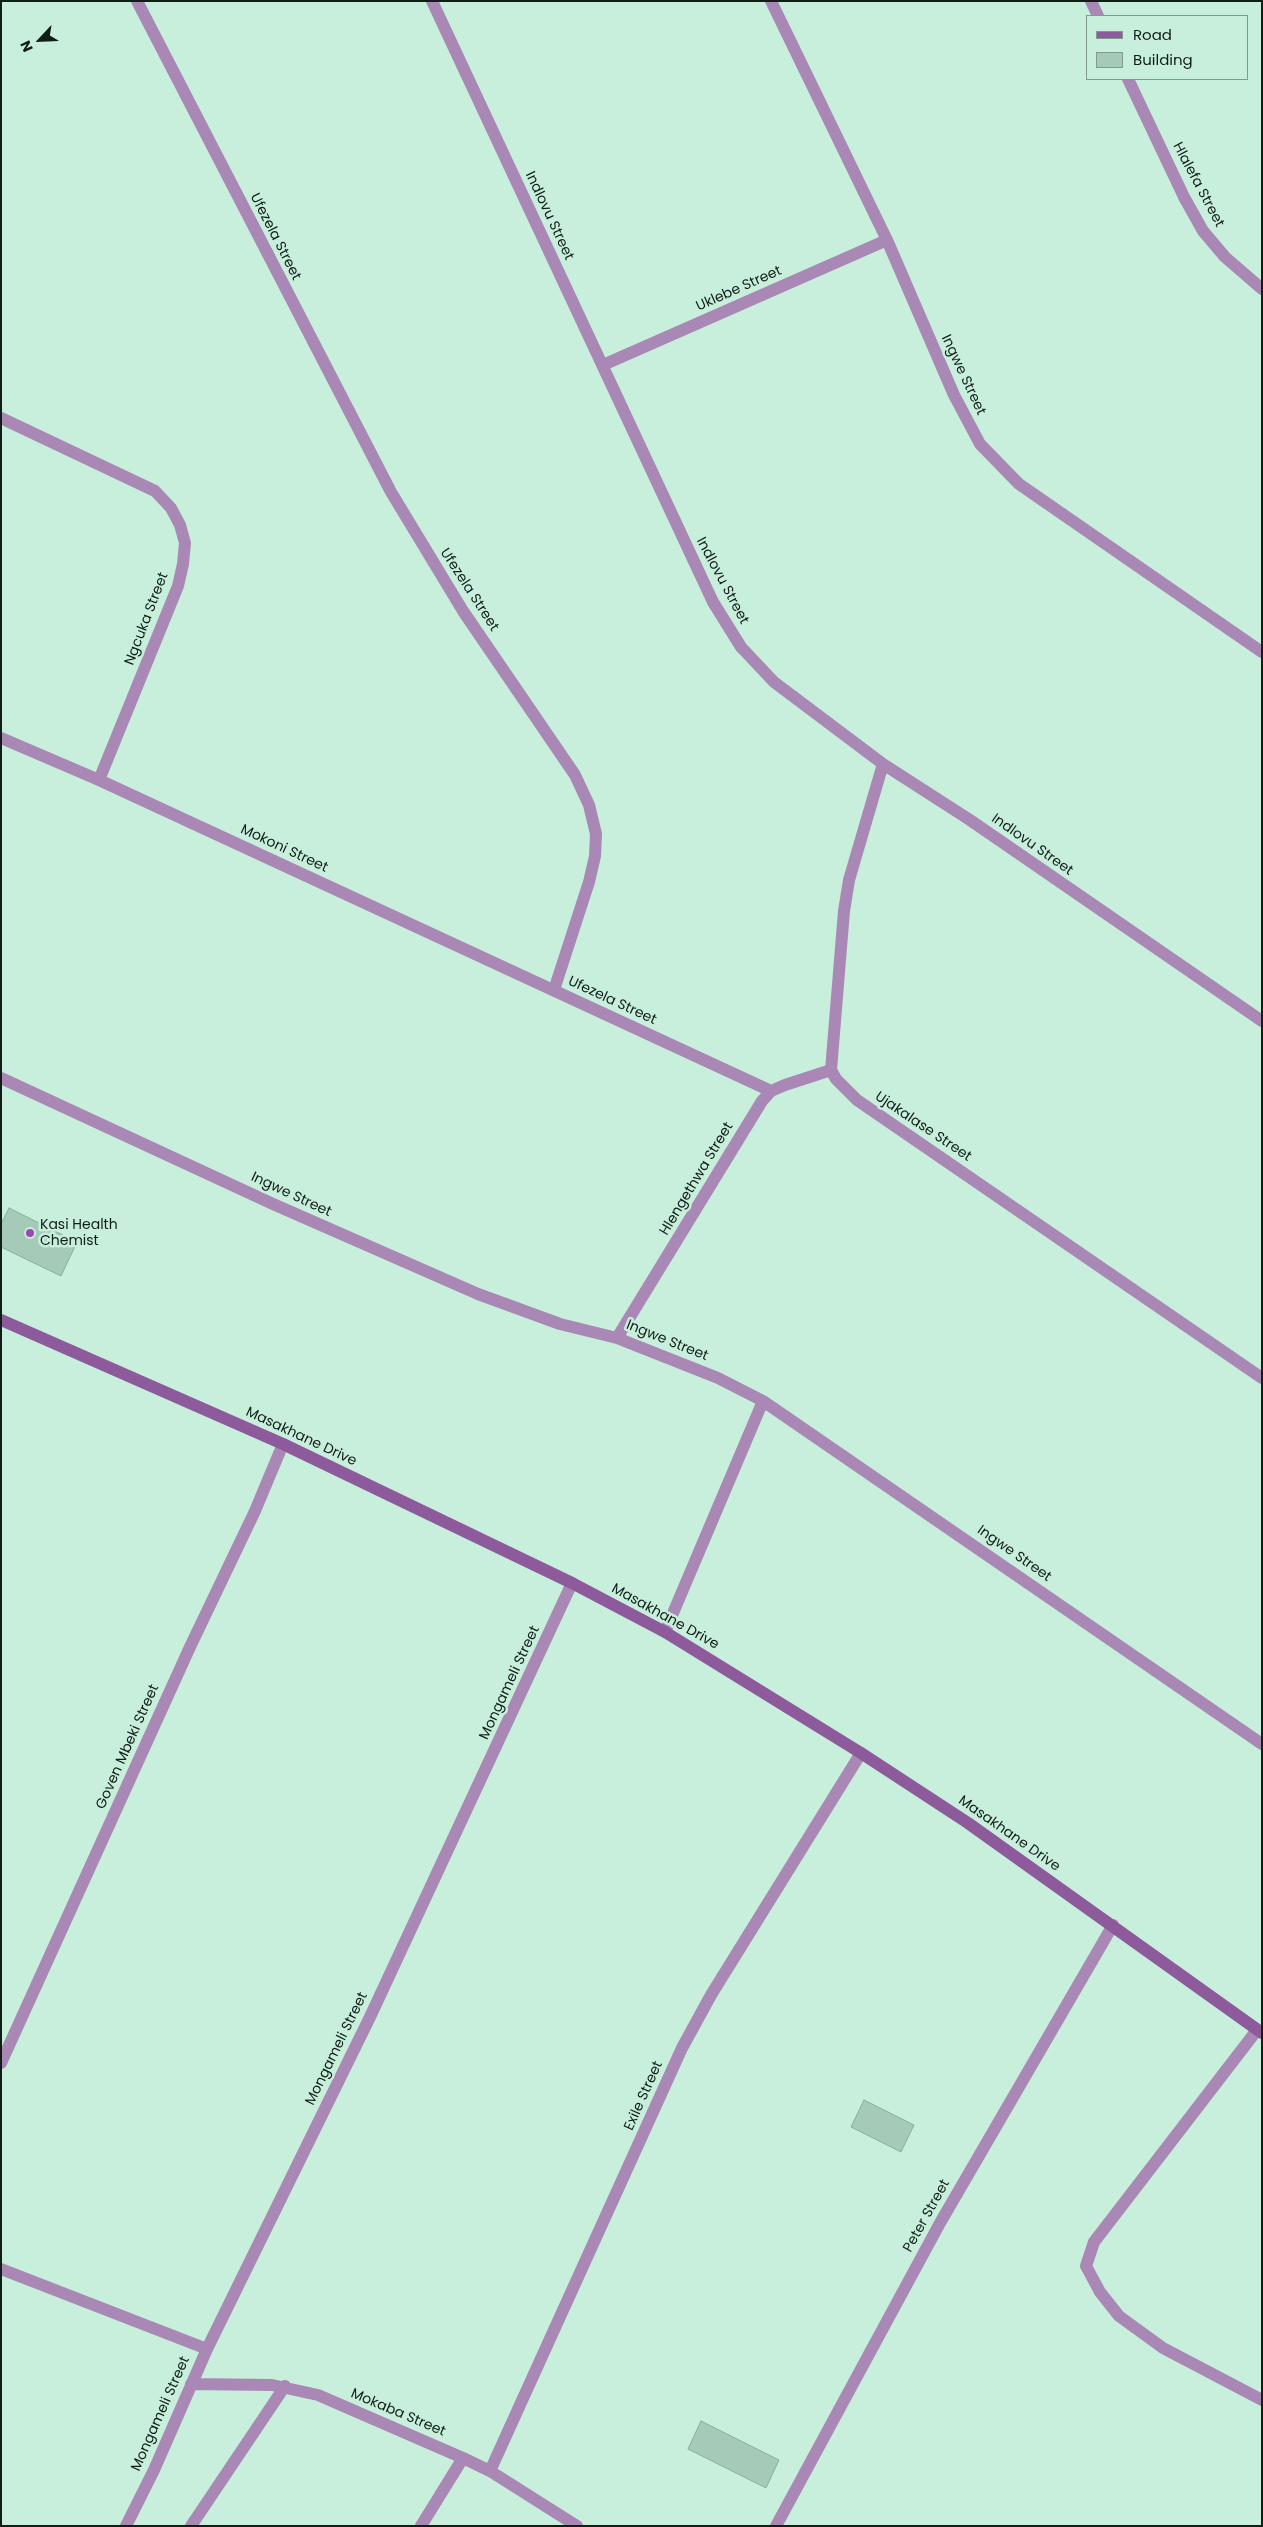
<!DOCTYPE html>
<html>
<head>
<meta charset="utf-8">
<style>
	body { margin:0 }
	#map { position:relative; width:1263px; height:2527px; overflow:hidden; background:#c8efdc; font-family:Poppins,sans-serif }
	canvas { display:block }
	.frame { position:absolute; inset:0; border:2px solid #101e18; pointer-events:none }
	.legend { position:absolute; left:1086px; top:15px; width:162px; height:65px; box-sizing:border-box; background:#c8efdc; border:1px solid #7e9b8e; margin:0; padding:6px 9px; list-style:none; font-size:15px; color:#101e18 }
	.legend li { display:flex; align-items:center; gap:10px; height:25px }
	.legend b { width:25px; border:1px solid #7e9b8e }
	.north { position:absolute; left:15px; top:15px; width:50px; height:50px; -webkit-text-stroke:4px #c8efdc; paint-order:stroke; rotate:245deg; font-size:14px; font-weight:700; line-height:20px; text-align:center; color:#101e18 }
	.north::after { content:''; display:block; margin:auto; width:18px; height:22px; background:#101e18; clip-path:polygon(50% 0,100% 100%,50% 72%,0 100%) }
</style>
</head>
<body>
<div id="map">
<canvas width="1263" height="2527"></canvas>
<div class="frame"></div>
<ul class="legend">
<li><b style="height:6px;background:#8d5a9c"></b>Road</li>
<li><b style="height:14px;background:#a5cbb8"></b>Building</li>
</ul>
<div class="north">N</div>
</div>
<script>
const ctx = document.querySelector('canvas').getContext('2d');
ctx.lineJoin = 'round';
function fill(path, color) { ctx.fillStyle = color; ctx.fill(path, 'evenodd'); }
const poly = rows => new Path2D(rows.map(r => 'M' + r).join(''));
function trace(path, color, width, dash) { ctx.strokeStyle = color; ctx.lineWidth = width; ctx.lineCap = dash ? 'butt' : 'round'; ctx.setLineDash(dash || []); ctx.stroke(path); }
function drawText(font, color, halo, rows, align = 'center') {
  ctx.font = font + ' Poppins,sans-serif'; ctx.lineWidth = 5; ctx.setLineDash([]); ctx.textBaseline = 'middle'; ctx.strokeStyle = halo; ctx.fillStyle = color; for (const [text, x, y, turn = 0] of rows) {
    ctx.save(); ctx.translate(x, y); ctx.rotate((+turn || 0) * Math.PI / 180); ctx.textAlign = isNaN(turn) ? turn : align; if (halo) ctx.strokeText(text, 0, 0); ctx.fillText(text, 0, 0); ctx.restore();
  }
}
const building = poly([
	[9,1208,77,1242,61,1276,1,1247,1,1224,9,1208],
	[864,2100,914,2125,901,2152,851,2127,864,2100],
	[701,2421,779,2460,766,2488,688,2449,701,2421]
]);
fill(building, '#a5cbb8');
trace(building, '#88ae9c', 1);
trace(poly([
	[1257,2030,1094,2242,1086,2266,1100,2292,1119,2316,1163,2348,1262,2400]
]), '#aa88b5', 12);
trace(poly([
	[137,1,391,492,463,611,575,775,589,805,596,834,595,856,589,882,554,990],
	[432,1,713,602,741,647,774,682,883,764,970,820,1262,1021],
	[771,1,887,240,954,395,980,444,1019,484,1262,652],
	[1091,1,1098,16],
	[1128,79,1184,197,1203,231,1225,257,1262,289],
	[603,365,887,240],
	[1,418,155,491,171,508,180,525,185,543,183,564,178,586,99,780],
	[1,738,99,780,771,1091],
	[883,764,849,880,844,911,831,1070,836,1079,857,1100,1262,1378],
	[1,1078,273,1204,478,1294,560,1324,617,1338,718,1378,763,1401,1262,1744],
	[617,1338,762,1101,771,1091,785,1085,831,1070],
	[665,1632,763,1401],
	[1,2063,190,1647,255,1511,283,1444],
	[1,2269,207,2349],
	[191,2384,272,2385,318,2395,463,2458,490,2471,577,2526],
	[490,2471,682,2048,711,1995,861,1753],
	[126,2526,154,2470,207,2349,370,2017,572,1583],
	[191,2526,285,2386],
	[421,2526,463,2458],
	[776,2526,940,2223,1113,1925]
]), '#aa88b5', 12);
trace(poly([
	[1,1320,283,1444,572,1583,665,1632,861,1753,968,1823,1262,2033]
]), '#8d5a9c', 12);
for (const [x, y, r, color] of [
	[30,1233,5,"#9d47b5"]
]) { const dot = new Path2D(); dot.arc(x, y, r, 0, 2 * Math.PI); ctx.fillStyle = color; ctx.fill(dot); trace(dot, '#c8efdc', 2); }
drawText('14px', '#101e18', '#c8efdc', [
	["Hlalefa Street",1198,185,62],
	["Indlovu Street",549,216,65],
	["Ufezela Street",275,237,63],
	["Uklebe Street",739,289,-24],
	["Ingwe Street",963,375,65],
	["Indlovu Street",722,581,62],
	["Ufezela Street",469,590,57],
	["Ngcuka Street",147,619,-69],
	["Indlovu Street",1032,845,35],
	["Mokoni Street",284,849,25],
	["Ufezela Street",612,1001,25],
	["Ujakalase Street",923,1127,34],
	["Hlengethwa Street",697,1179,-59],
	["Ingwe Street",291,1195,25],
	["Ingwe Street",667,1341,22],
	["Masakhane Drive",301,1437,25],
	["Ingwe Street",1014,1554,35],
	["Masakhane Drive",665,1617,29],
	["Mongameli Street",510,1683,-65],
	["Goven Mbeki Street",128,1747,-66],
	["Masakhane Drive",1009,1834,35],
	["Mongameli Street",337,2049,-64],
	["Exile Street",644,2096,-66],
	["Peter Street",927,2216,-61],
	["Mokaba Street",398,2413,23],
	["Mongameli Street",161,2414,-66]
]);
drawText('14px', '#101e18', '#c8efdc', [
	["Kasi Health",40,1225],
	["Chemist",40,1241]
], 'left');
</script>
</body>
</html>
